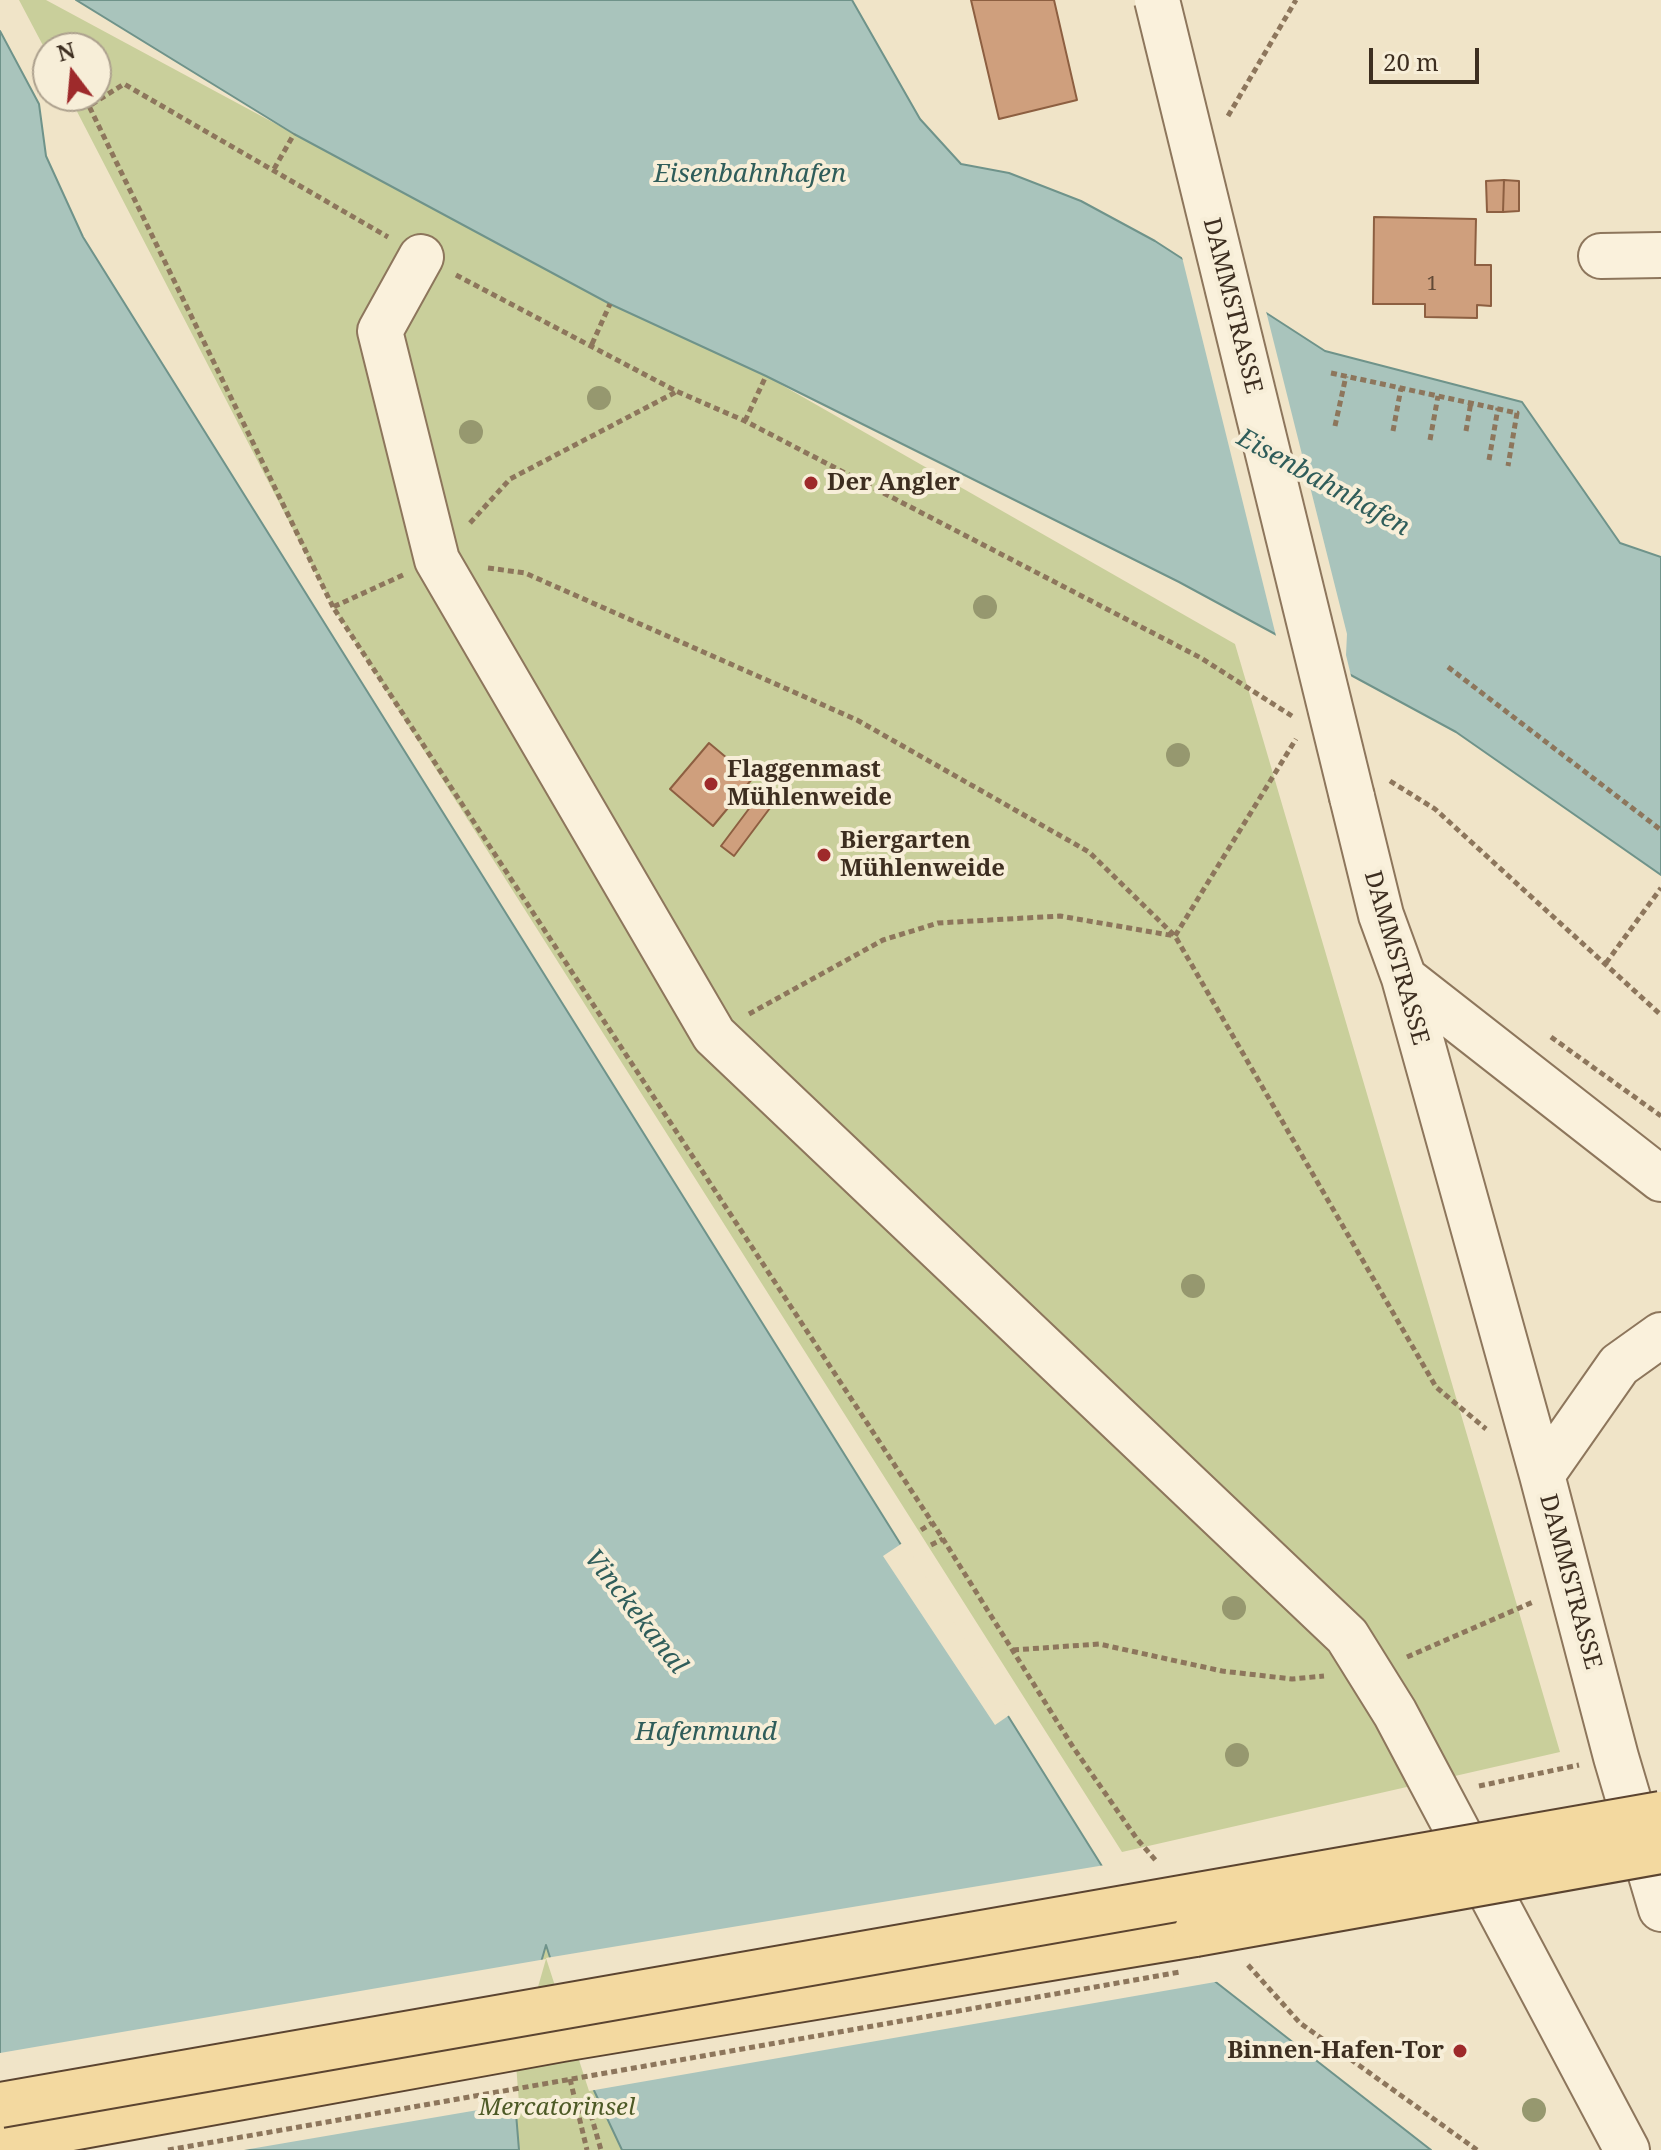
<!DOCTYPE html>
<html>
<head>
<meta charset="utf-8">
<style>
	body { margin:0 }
	#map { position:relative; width:1661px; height:2150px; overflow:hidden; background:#f0e4c8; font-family:"Noto Serif",serif }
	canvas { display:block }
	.north { position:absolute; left:32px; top:32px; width:80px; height:80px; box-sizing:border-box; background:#f7eed8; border:2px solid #ada18e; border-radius:50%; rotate:344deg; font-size:22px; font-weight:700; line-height:32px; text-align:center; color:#3d2e20 }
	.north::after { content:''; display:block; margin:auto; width:28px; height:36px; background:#9e2a2b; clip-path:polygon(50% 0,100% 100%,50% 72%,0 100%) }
	.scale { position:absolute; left:1369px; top:48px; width:110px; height:36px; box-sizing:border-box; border:4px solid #3d2e20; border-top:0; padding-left:10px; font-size:24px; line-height:28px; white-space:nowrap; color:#3d2e20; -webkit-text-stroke:6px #f7eed8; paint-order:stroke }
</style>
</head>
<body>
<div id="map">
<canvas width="1661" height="2150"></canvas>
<div class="north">N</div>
<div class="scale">20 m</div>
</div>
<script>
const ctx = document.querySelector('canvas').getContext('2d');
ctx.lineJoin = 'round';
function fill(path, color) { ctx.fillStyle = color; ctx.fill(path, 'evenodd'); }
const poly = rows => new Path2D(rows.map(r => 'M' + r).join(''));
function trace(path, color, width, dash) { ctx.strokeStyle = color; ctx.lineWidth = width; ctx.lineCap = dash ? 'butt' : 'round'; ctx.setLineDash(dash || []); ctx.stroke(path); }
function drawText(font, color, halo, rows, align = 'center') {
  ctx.font = font + ' "Noto Serif",serif'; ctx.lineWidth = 8; ctx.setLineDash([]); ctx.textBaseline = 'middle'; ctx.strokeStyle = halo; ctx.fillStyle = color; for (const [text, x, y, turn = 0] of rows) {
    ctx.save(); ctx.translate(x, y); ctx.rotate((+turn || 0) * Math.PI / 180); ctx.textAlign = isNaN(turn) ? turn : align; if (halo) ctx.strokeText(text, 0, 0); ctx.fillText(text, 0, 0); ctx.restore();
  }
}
fill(poly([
	[19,0,46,0,610,304,766,376,1235,644,1560,1752,1122,1852,333,607,69,96,96,96,96,48,48,48,48,55],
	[546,1944,590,2082,622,2150,519,2150,512,2064]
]), '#c9cf9b');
const water = poly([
	[76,0,852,0,920,119,961,164,1009,173,1081,201,1155,241,1325,351,1522,402,1620,543,1661,557,1661,875,1456,732,1179,582,766,376,610,304,294,134,76,0],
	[0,31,39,104,46,156,83,237,1135,1919,1431,2150,622,2150,590,2082,546,1945,512,2064,519,2150,0,2150,0,31]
]);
fill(water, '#a9c4bc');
trace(water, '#6f938a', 2);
fill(poly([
	[1181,253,1265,307,1347,634,1346,655,1352,680,1277,640],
	[904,1542,1011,1714,995,1725,883,1556],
	[1105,1865,1138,1917,1221,1981,589,2091,546,1958],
	[546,1959,516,2064,519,2103,244,2150,0,2150,0,2053]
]), '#f0e4c8');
const building = poly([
	[971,0,1054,0,1077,100,999,119,971,0],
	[1504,180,1519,181,1519,211,1503,212,1504,180],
	[1504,180,1503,212,1487,212,1486,181,1504,180],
	[1374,217,1476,219,1475,265,1491,265,1491,306,1477,305,1477,318,1425,317,1425,304,1373,304,1374,217],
	[709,743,752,779,713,826,670,789,709,743],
	[760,794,773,804,734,856,721,846,760,794]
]);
fill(building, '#cf9f7d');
trace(building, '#8d5f41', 2);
const minor = poly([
	[1601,256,1661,255],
	[421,257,380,331,437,560,714,1035,1347,1636,1395,1713,1627,2150],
	[1352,797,1381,915,1404,978,1542,1475,1616,1757,1661,1909],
	[1404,978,1661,1179],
	[1542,1475,1619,1365,1661,1335]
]);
const major = poly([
	[0,2141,562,2039,1195,1934]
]);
trace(minor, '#8d765c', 48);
trace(major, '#5b4430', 48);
trace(poly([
	[40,91,48,87],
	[1228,116,1296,0],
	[274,169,294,134],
	[456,275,676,391,745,421,1201,658,1292,716],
	[592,344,610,304],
	[1331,373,1517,413,1508,466],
	[745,421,766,376],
	[1335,426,1346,376],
	[1393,431,1401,388],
	[1466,431,1471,402],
	[1430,440,1438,396],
	[1489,460,1498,408],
	[470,523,510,479,676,392],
	[488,568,525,573,857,720,1089,852,1175,936,1436,1387,1486,1429],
	[403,575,333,607,943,1539,1073,1747,1137,1839,1157,1862],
	[333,607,89,106,124,84,388,237],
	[1448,667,1661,830],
	[1390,781,1435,809,1661,1015],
	[1606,963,1661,888],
	[749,1014,883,940,938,923,1060,916,1175,936,1296,739],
	[1551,1037,1661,1116],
	[921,1530,932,1523],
	[931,1545,943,1539],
	[1013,1650,1099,1644,1222,1671,1292,1679,1324,1676],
	[1407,1657,1533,1602],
	[1479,1786,1579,1765],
	[1248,1965,1300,2023,1477,2150],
	[570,2079,587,2150],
	[576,2111,589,2108,601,2150]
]), '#8d765c', 5, [6, 4]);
trace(minor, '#faf1dc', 44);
trace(major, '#f3d9a0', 44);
const minorBridge = poly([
	[1157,0,1352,797]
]);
const majorBridge = poly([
	[1195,1934,1661,1851],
	[0,2105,1661,1814]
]);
trace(minorBridge, '#8d765c', 48, []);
trace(majorBridge, '#5b4430', 48, []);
trace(poly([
	[168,2150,1180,1972]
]), '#8d765c', 5, [6, 4]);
trace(minorBridge, '#faf1dc', 44);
trace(majorBridge, '#f3d9a0', 44);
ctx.fillStyle = '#96986f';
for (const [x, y] of [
	[599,398],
	[471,432],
	[985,607],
	[1178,755],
	[1193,1286],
	[1234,1608],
	[1237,1755],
	[1534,2110]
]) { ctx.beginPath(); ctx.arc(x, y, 12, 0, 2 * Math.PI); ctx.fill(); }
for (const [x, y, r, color] of [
	[811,483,8,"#9e2a2b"],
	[711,784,8,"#9e2a2b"],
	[824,855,8,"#9e2a2b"],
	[1460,2051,8,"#9e2a2b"]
]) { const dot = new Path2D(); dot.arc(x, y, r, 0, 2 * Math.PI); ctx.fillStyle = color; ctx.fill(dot); trace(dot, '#f7eed8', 3); }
drawText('20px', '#624a37', null, [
	["1",1432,284]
]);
drawText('24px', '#3d2e20', '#f7eed8', [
	["DAMMSTRASSE",1232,306,76],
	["DAMMSTRASSE",1396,958,74],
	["DAMMSTRASSE",1570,1582,75]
]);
drawText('bold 24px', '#3d2e20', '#f7eed8', [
	["Der Angler",827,483],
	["Flaggenmast",727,770],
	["Mühlenweide",727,798],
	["Biergarten",840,841],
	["Mühlenweide",840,869],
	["Binnen-Hafen-Tor",1444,2051,"right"]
], 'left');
drawText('italic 24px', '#4d5a26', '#f7eed8', [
	["Mercatorinsel",557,2108]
]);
drawText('italic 26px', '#2f5d5a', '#f7eed8', [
	["Eisenbahnhafen",750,175],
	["Eisenbahnhafen",1323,483,29],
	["Vinckekanal",635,1612,52],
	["Hafenmund",706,1733]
]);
</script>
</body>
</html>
